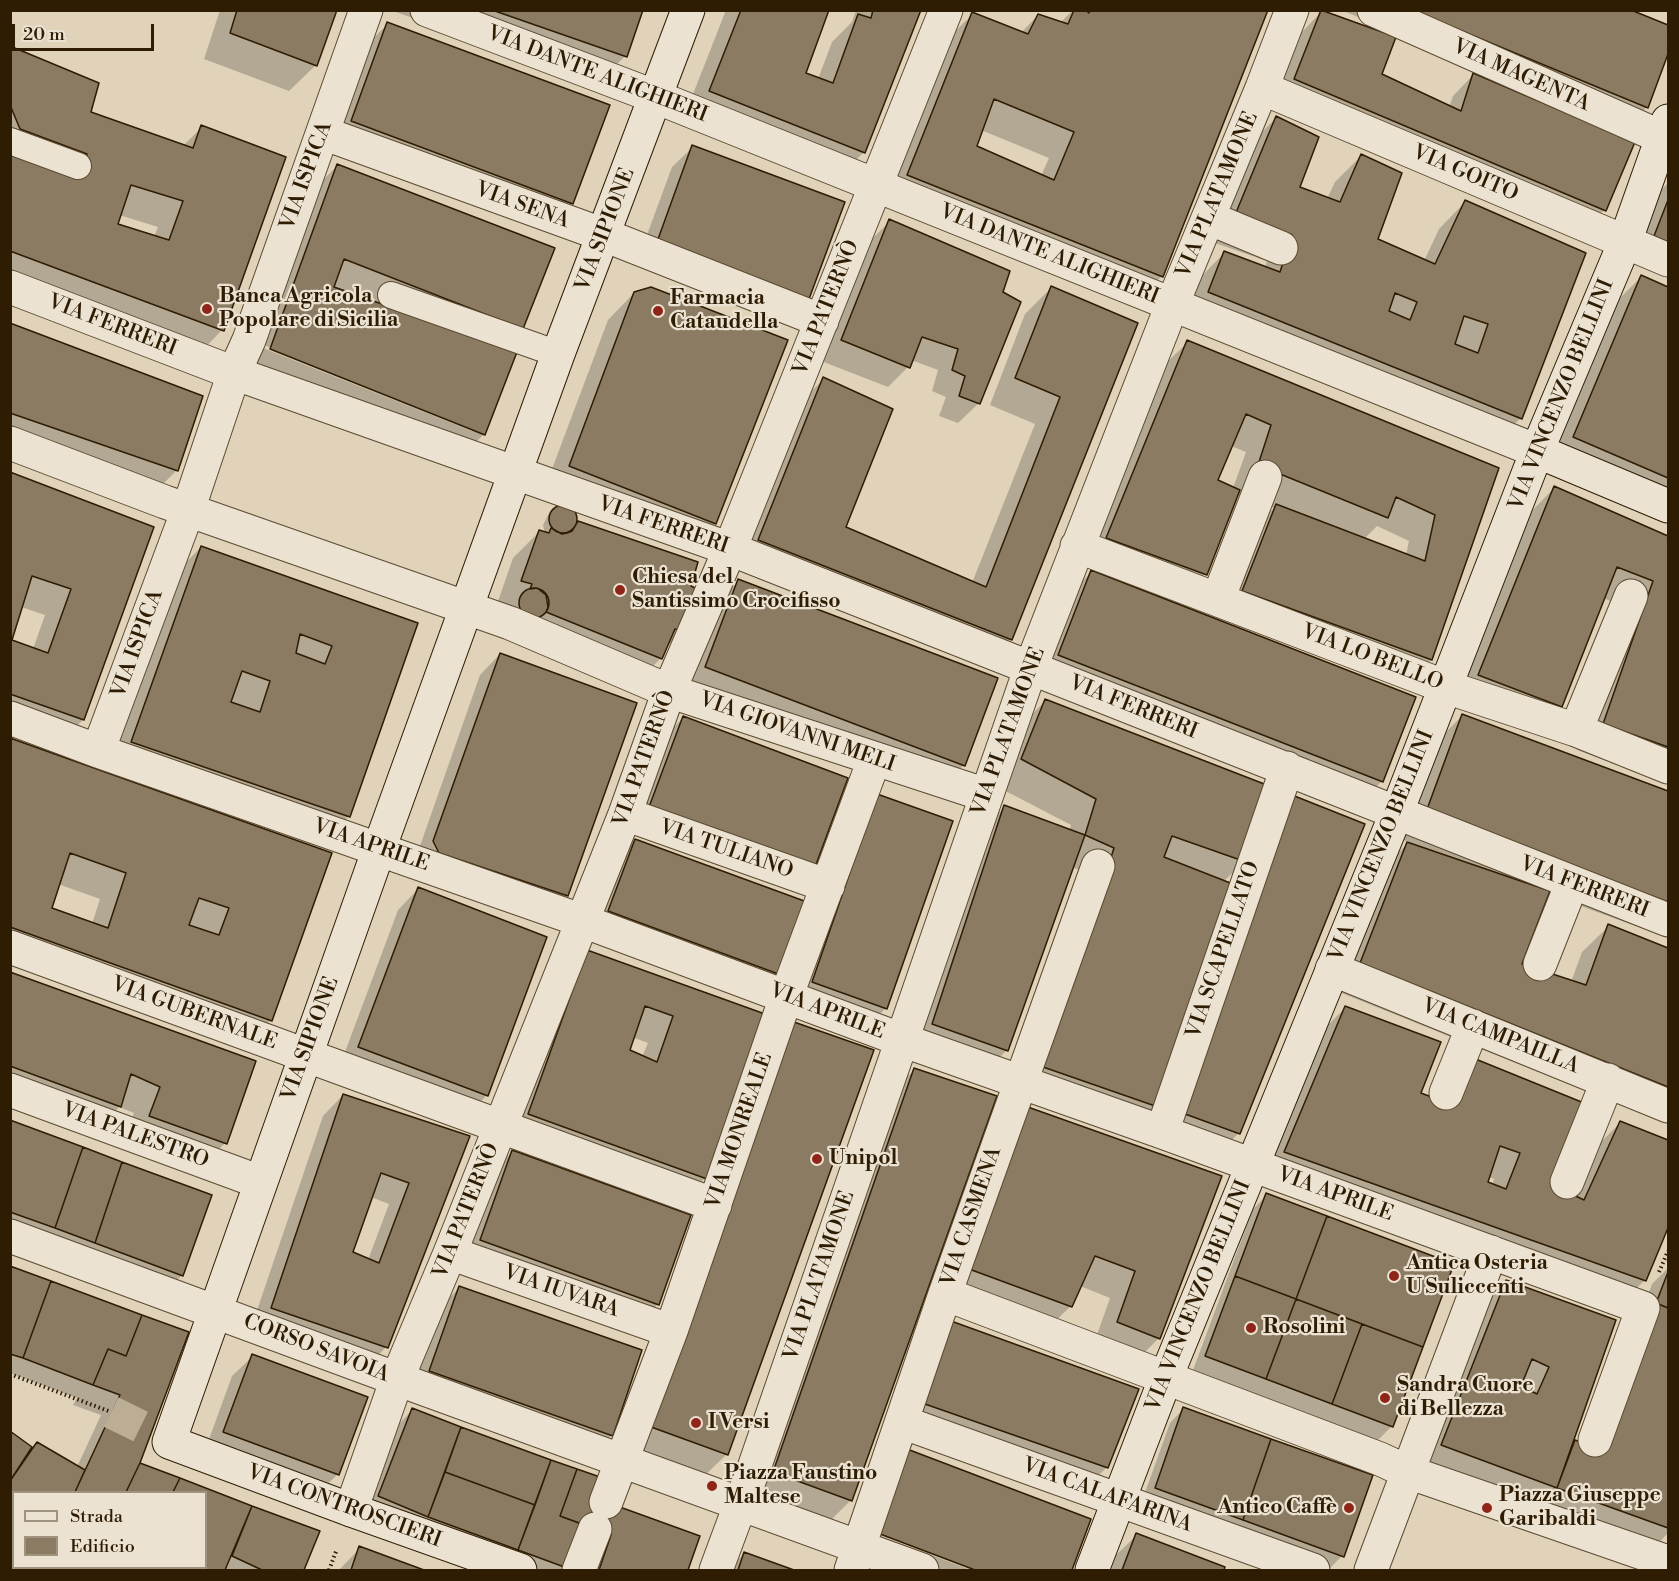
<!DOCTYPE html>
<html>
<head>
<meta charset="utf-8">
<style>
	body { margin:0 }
	#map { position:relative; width:1679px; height:1581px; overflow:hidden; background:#e0d3b9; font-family:"Libre Bodoni",serif }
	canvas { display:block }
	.frame { position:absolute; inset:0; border:12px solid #2e1c03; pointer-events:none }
	.legend { position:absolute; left:12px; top:1491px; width:195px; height:78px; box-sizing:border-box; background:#ebe2d2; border:2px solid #9f937f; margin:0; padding:8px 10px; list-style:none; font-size:18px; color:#2e1c03 }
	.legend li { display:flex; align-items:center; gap:12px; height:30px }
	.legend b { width:30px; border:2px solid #9f937f }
	.scale { position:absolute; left:12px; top:24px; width:142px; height:27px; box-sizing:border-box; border:3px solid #2e1c03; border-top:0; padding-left:8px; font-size:18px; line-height:21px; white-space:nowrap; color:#2e1c03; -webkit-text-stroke:4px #ebe2d2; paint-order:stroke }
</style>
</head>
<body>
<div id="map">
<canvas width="1679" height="1581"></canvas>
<div class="frame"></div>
<ul class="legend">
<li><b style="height:8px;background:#ebe2d2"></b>Strada</li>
<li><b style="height:16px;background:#8b7b62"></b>Edificio</li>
</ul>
<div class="scale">20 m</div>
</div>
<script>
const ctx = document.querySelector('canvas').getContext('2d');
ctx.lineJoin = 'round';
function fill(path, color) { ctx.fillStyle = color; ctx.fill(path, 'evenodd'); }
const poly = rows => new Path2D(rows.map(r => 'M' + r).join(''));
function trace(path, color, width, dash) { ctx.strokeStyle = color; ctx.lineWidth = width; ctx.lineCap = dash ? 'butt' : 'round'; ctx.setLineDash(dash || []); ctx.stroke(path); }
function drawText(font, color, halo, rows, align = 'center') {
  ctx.font = font + ' "Libre Bodoni",serif'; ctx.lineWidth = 4.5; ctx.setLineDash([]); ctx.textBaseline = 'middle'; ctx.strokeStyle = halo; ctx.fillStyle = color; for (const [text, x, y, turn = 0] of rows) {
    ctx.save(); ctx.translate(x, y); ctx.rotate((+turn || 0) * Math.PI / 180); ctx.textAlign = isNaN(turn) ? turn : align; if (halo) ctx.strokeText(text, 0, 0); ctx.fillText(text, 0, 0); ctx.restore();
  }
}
fill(poly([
	[220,10,336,10,316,65,289,91,204,59],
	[390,10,641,10,625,56,599,83],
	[726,10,827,10,804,73,818,79,832,42,852,22,856,10,919,10,864,152,837,179,684,117],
	[1073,10,1266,10,1162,276,1135,302,881,202,946,40,973,14,1021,33,1038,15,1060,23],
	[981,130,1049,158,1041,176,975,147],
	[1341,10,1627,10,1668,27,1668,50,1647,107,1626,128],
	[1322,11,1380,75,1449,107,1453,96,1473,75,1604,210,1584,231,1274,100,1302,32],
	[388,24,571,203,551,224,331,142,367,44],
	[10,48,89,113,183,146,202,127,222,330,196,357,10,287],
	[119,215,158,227,154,237,116,225],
	[1276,118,1298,188,1327,199,1335,182,1361,156,1376,240,1424,261,1439,229,1465,202,1521,418,1494,444,1182,318,1198,280,1224,253,1265,268,1267,261,1209,241,1249,145],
	[693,147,787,318,637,262,672,167],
	[338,165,521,328,484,434,457,461,245,376,311,192],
	[264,345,472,428,472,431,263,348],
	[1668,183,1668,271,1634,257,1662,189],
	[890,221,1001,293,979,403,958,423,939,416,946,397,932,391,938,370,911,360,908,367,888,387,821,361,869,242],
	[1641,277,1668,288,1668,516,1548,464,1615,303],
	[1051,288,1136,324,1011,639,985,665,732,567,797,405,824,379,844,528,972,583,1035,424,990,405,1025,314],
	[634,293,715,523,689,550,543,493,608,320],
	[10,324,177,470,156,491,10,440],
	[1188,342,1497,469,1431,660,1404,686,1217,618,1250,532,1274,508,1237,493,1205,574,1179,601,1081,564,1161,368],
	[1231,446,1246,452,1233,488,1216,480],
	[1377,526,1409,541,1406,555,1364,539],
	[10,473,152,528,83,720,56,746,10,729,10,641,33,649,45,615,21,607],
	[1554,488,1668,538,1668,760,1651,777,1577,750,1627,608,1603,598,1561,707,1535,733,1453,701,1528,515],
	[565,506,574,511,577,523,689,586,682,631,665,648,661,658,634,685,496,607,513,558,539,532,545,534,543,525,548,515,555,508],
	[201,547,416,624,348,817,322,843,105,769,175,574],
	[1091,572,1382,781,1355,808,1033,682,1065,599],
	[739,581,964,765,943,785,686,687,718,602],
	[500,654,635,704,567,896,546,916,414,863,480,675],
	[1045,701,1245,861,1223,882,1157,1106,1131,1132,1017,1093,1089,874,1072,867,1007,1050,986,1071,912,1045,984,827,1005,807,1069,831,1071,825,996,786,1019,728],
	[1463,715,1668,792,1668,938,1548,894,1520,965,1571,982,1582,952,1609,926,1668,949,1668,1124,1334,990,1381,870,1409,842,1400,839,1436,742],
	[684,717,792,889,630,828,663,738],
	[10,740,330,854,271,1020,245,1047,10,963],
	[58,884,100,899,92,924,50,909],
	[1293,796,1239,1133,1218,1153,1166,1134],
	[857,817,886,1008,865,1028,792,1002],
	[635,840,779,974,759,995,589,932,614,861],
	[418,889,487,1095,466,1116,339,1068,398,910],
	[10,973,255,1062,225,1143,199,1170,124,1143,134,1113,119,1107,94,1133,10,1102],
	[561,978,763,1015,705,1178,679,1205,503,1141],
	[632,1037,648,1043,642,1057,628,1051],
	[1345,1008,1419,1094,1594,1149,1621,1122,1668,1142,1668,1224,1645,1280,1618,1306,1258,1178,1319,1034],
	[1488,1177,1494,1179,1492,1185,1486,1183],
	[794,1023,727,1454,700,1480,625,1453],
	[914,1070,851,1500,825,1526,748,1498,888,1096],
	[343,1095,468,1136,386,1347,366,1368,251,1328,323,1116],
	[371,1197,389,1204,368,1260,351,1253],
	[10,1121,182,1275,168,1289,10,1230],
	[999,1134,1220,1177,1159,1338,1132,1365,1092,1349,1110,1298,1080,1286,1071,1306,1044,1332,943,1295],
	[512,1152,658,1304,637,1324,460,1260,492,1172],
	[1267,1195,1452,1264,1392,1426,1366,1452,1306,1430,1312,1415,1193,1370,1253,1209],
	[10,1267,187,1333,139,1464,318,1531,303,1570,10,1570,14,1563,14,1568,206,1568,206,1492,14,1492,14,1525,10,1523,10,1433,31,1449,37,1444,77,1467,101,1415,73,1405,77,1398,10,1373],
	[1668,1268,1668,1533,1652,1550,1421,1465,1486,1302,1506,1281,1614,1321,1573,1441,1592,1448,1652,1284],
	[1521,1384,1529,1387,1528,1391,1519,1387],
	[459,1288,612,1435,591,1455,409,1391,439,1308],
	[938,1337,1107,1467,1093,1481,909,1417],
	[253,1356,338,1474,317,1494,204,1453,232,1376],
	[1183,1409,1342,1556,1328,1570,1142,1501,1170,1423],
	[412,1410,576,1470,590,1498,699,1537,687,1570,586,1570,566,1567,562,1570,525,1570,365,1510,399,1424],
	[580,1525,619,1536,618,1539],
	[881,1477,1089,1520,1070,1570,979,1570,874,1530,873,1533,971,1570,881,1570,855,1560],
	[1137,1535,1223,1568,1221,1570,1111,1570,1116,1555],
	[360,1548,420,1570,339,1570],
	[744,1554,790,1570,728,1570]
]), '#0003');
const building = poly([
	[237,10,337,10,317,66,230,33,237,10],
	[492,10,643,10,627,57,492,10],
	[741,10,829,10,806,73,833,83,858,14,871,18,873,10,921,10,865,153,709,91,741,10],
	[1074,10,1085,10,1089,13,1090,10,1268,10,1163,277,907,175,972,12,1028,34,1038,14,1068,24,1074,10],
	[994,99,1074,132,1054,180,977,146,994,99],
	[1321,10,1396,37,1382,74,1461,111,1473,73,1635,142,1606,211,1294,79,1321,10],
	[1411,10,1631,10,1668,25,1668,54,1648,108,1411,10],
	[387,22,610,105,573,204,351,121,387,22],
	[10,46,99,83,91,112,193,148,201,125,286,157,224,331,10,251,10,152,81,177,87,154,20,129,10,105,10,46],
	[131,185,183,201,169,240,118,224,131,185],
	[1276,116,1319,137,1300,187,1340,202,1361,154,1402,173,1378,239,1435,264,1465,200,1586,253,1522,419,1208,292,1224,251,1280,272,1292,235,1235,215,1276,116],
	[1395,293,1417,302,1410,320,1389,311,1395,293],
	[1464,316,1488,324,1478,353,1455,344,1464,316],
	[692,145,845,202,809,299,657,242,692,145],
	[337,164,555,248,523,329,344,259,334,287,517,352,485,435,270,349,337,164],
	[1668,200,1668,242,1654,236,1668,200],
	[889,219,1010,271,1003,292,1021,302,980,404,959,396,965,376,952,370,958,349,922,337,910,368,841,340,889,219],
	[1641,275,1668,287,1668,478,1573,437,1641,275],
	[1051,286,1138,323,1012,640,758,540,823,377,893,409,846,527,986,587,1060,397,1015,378,1051,286],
	[651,287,788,340,716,524,569,466,634,292,651,287],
	[10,323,203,396,178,471,10,413,10,323],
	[1187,340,1499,468,1432,660,1242,591,1276,504,1425,561,1435,515,1396,497,1388,518,1258,465,1271,425,1246,414,1218,480,1240,490,1207,575,1106,538,1187,340],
	[10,472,154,527,84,720,10,694,10,472],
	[32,576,71,589,48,653,12,640,32,576],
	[1554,486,1668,536,1668,747,1603,724,1653,581,1617,567,1562,707,1478,675,1554,486],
	'549 519a14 14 0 1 1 28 0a14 14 0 1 1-28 0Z',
	[578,521,698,562,691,586,699,590,684,632,675,629,662,659,546,612,548,607,546,595,537,588,530,589,532,584,521,581,539,530,549,533,551,528,562,534,567,533,572,531,578,521],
	[201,546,418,623,350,817,131,742,201,546],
	[300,634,332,646,325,664,296,653,300,634],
	[242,671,270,681,260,712,231,702,242,671],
	[1091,570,1416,697,1383,782,1058,655,1091,570],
	[738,579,998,678,965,766,705,667,738,579],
	'519 603a15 15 0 1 1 30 0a15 15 0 1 1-30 0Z',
	[500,653,637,703,568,896,439,853,433,841,500,653],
	[1045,699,1272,787,1246,862,1172,836,1164,857,1238,886,1158,1107,1043,1067,1114,848,1085,835,1096,799,1021,759,1045,699],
	[1462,714,1668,791,1668,902,1426,812,1462,714],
	[683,716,848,778,814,870,649,807,683,716],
	[10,738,332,853,272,1021,10,927,10,738],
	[70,853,126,873,108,928,52,908,70,853],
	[199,898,229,908,219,935,189,925,199,898],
	[877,794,953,821,887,1009,812,982,877,794],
	[1292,795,1365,824,1240,1134,1185,1114,1292,795],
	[1004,805,1085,835,1008,1051,932,1024,1004,805],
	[635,839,807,902,781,975,608,911,635,839],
	[1407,842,1550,891,1522,964,1586,985,1608,924,1668,948,1668,1087,1360,963,1407,842],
	[418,887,547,937,488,1096,358,1047,418,887],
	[587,950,765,1014,707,1179,528,1114,587,950],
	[645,1006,673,1016,657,1062,630,1050,645,1006],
	[10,972,256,1061,227,1144,149,1116,160,1087,131,1074,121,1107,10,1066,10,972],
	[1345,1006,1441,1042,1421,1093,1455,1106,1473,1058,1584,1103,1553,1185,1584,1200,1620,1121,1668,1140,1668,1228,1646,1281,1284,1152,1345,1006],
	[1500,1146,1520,1153,1506,1189,1488,1182,1500,1146],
	[794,1022,874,1050,728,1455,651,1427,794,1022],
	[914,1068,997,1096,852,1501,773,1472,914,1068],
	[343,1094,470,1136,388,1348,271,1308,343,1094],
	[381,1173,409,1183,379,1263,353,1252,381,1173],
	[1025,1106,1222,1176,1160,1339,1117,1322,1135,1271,1095,1256,1072,1307,969,1269,1025,1106],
	[10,1120,83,1147,55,1228,10,1212,10,1120],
	[83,1147,122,1162,95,1243,55,1228,83,1147],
	[512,1150,691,1215,659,1305,480,1240,512,1150],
	[122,1162,212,1195,183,1276,95,1243,122,1162],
	[1266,1193,1327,1216,1296,1299,1235,1276,1266,1193],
	[1327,1216,1454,1264,1423,1347,1296,1299,1327,1216],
	[10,1266,51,1281,23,1358,10,1354,10,1266],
	[1668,1272,1668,1308,1656,1303,1668,1272],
	[1235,1276,1296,1299,1266,1379,1205,1356,1235,1276],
	[1506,1280,1616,1320,1557,1488,1441,1445,1506,1280],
	[1532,1359,1549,1367,1537,1394,1521,1386,1532,1359],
	[51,1281,142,1315,126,1356,108,1349,93,1385,23,1358,51,1281],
	[459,1286,642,1350,613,1436,429,1371,459,1286],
	[1296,1299,1362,1324,1332,1404,1266,1379,1296,1299],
	[1656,1303,1668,1308,1668,1528,1557,1488,1575,1440,1603,1450,1656,1303],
	[142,1315,189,1332,140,1463,126,1492,75,1492,120,1395,93,1385,108,1349,126,1356,142,1315],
	[951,1321,1139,1389,1108,1468,922,1403,951,1321],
	[1362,1324,1423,1347,1393,1427,1332,1404,1362,1324],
	[252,1354,368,1397,339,1475,223,1432,252,1354],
	[1183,1407,1271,1439,1243,1520,1155,1488,1183,1407],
	[412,1408,461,1427,428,1517,378,1496,412,1408],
	[461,1427,551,1460,535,1505,445,1472,461,1427],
	[10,1431,32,1447,10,1481,10,1431],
	[1271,1439,1373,1475,1344,1557,1243,1520,1271,1439],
	[37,1442,85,1470,75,1492,14,1492,14,1501,10,1499,10,1481,37,1442],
	[907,1449,1091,1519,1072,1570,975,1570,880,1534,907,1449],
	[551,1460,577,1469,560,1516,582,1524,567,1568,518,1550,551,1460],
	[140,1463,180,1478,173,1492,126,1492,140,1463],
	[577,1469,600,1477,606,1502,700,1536,688,1570,599,1570,611,1535,560,1516,577,1469],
	[445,1472,535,1505,518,1550,428,1517,445,1472],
	[180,1478,252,1506,225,1570,143,1570,144,1568,206,1568,206,1492,173,1492,180,1478],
	[252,1506,320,1531,304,1570,262,1570,232,1556,252,1506],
	[1136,1533,1225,1567,1224,1570,1122,1570,1136,1533],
	[359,1546,424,1570,351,1570,359,1546],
	[744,1552,794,1570,738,1570,744,1552],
	[14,1563,14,1568,65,1568,63,1570,13,1570,10,1567,14,1563],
	[65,1568,91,1568,89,1570,63,1570,65,1568],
	[91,1568,144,1568,143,1570,89,1570,91,1568]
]);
fill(building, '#8b7b62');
trace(building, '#2e1c03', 1.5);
trace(poly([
	[111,1412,152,1432]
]), '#bcae95', 33, [33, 16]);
const lane = poly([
	[10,141,78,166],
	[391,295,558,354]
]);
const street = poly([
	[427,10,656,97,1537,451],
	[1374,10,1668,140],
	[1262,88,1668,260],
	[323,133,604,235,822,321],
	[1209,218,1281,248],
	[10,287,234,373,730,549,1668,920],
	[10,443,165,502,510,623,669,691,986,795],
	[1077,546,1446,687,1576,730,1668,767],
	[1218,599,1265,477],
	[10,718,98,751,583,921,902,1040,1162,1132,1643,1308,1595,1440],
	[1576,730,1631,596],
	[98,751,188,510,234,373,249,340,366,10],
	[625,814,828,886],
	[10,947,715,1205],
	[1540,964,1572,883],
	[1332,969,1668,1106],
	[10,1090,260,1182],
	[1446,1093,1473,1026],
	[1162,1132,1287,768],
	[1567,1182,1608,1080],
	[10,1236,397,1379,922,1570],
	[450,1253,671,1331],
	[945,1294,1380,1459,1408,1472,1668,1562],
	[902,1422,1313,1570],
	[606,1502,671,1331,786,997,874,760],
	[351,1510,397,1379,450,1253,625,814,669,691,730,549,946,10],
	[579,1570,595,1529],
	[716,1570,755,1465,1031,667,1172,305,1262,88,1292,10],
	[851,1570,945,1294,1098,866],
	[1371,1570,1491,1252]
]);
const secondary = poly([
	[1537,451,1668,506],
	[520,1570,351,1510,169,1442,379,849,558,354,688,10],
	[1092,1570,1166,1377,1396,814,1537,451,1625,242,1668,121]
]);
trace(lane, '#5a4a30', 28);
trace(street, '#5a4a30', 35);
trace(secondary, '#2e1c03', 35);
trace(poly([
	[1659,1272,1668,1251],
	[10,1374,111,1412],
	[329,1570,337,1549]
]), '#2e1c03', 4, [1.5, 3]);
trace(lane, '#ebe2d2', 26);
trace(street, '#ebe2d2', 33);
trace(secondary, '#ebe2d2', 33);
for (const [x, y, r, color] of [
	[207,309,6,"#8f2418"],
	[658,311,6,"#8f2418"],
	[620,590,6,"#8f2418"],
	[817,1159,6,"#8f2418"],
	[1394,1276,6,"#8f2418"],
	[1251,1328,6,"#8f2418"],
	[1385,1398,6,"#8f2418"],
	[696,1423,6,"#8f2418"],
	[712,1486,6,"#8f2418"],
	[1349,1508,6,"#8f2418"],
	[1487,1508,6,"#8f2418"]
]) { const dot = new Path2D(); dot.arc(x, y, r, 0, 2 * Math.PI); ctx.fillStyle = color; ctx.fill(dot); trace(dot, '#ebe2d2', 2); }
drawText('21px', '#2e1c03', '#ebe2d2', [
	["VIA DANTE ALIGHIERI",597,75,21],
	["VIA MAGENTA",1521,76,24],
	["VIA GOITO",1465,174,23],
	["VIA ISPICA",307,176,-70],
	["VIA PLATAMONE",1218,195,-67],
	["VIA SENA",522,206,20],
	["VIA SIPIONE",606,230,-69],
	["VIA DANTE ALIGHIERI",1049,255,22],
	["VIA PATERNÒ",827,308,-68],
	["VIA FERRERI",112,326,21],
	["VIA VINCENZO BELLINI",1562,395,-68],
	["VIA FERRERI",663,526,19],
	["VIA ISPICA",138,644,-70],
	["VIA LO BELLO",1372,658,21],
	["VIA FERRERI",1133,708,22],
	["VIA PLATAMONE",1009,732,-70],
	["VIA GIOVANNI MELI",797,733,19],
	["VIA PATERNÒ",645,759,-70],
	["VIA APRILE",371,846,19],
	["VIA VINCENZO BELLINI",1382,846,-68],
	["VIA TULIANO",726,850,19],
	["VIA FERRERI",1584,888,21],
	["VIA SCAPELLATO",1224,950,-71],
	["VIA APRILE",827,1012,21],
	["VIA GUBERNALE",194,1014,20],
	["VIA CAMPAILLA",1500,1037,22],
	["VIA SIPIONE",311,1039,-70],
	["VIA MONREALE",740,1131,-71],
	["VIA PALESTRO",135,1136,20],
	["VIA APRILE",1335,1195,20],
	["VIA PATERNÒ",467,1211,-68],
	["VIA CASMENA",972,1217,-71],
	["VIA PLATAMONE",820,1276,-71],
	["VIA IUVARA",561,1292,19],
	["VIA VINCENZO BELLINI",1199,1296,-68],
	["CORSO SAVOIA",316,1349,21],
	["VIA CALAFARINA",1107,1496,20],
	["VIA CONTROSCIERI",344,1507,20]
]);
drawText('bold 21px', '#2e1c03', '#ebe2d2', [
	["Banca Agricola",219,297],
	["Popolare di Sicilia",219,321],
	["Farmacia",670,299],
	["Cataudella",670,323],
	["Chiesa del",632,578],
	["Santissimo Crocifisso",632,602],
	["Unipol",829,1159],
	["Antica Osteria",1406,1264],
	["U Suliccenti",1406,1288],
	["Rosolini",1263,1328],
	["Sandra Cuore",1397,1386],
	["di Bellezza",1397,1410],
	["I Versi",708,1423],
	["Piazza Faustino",724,1474],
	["Maltese",724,1498],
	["Piazza Giuseppe",1499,1496],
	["Garibaldi",1499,1520],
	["Antico Caffè",1337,1508,"right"]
], 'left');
</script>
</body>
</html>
